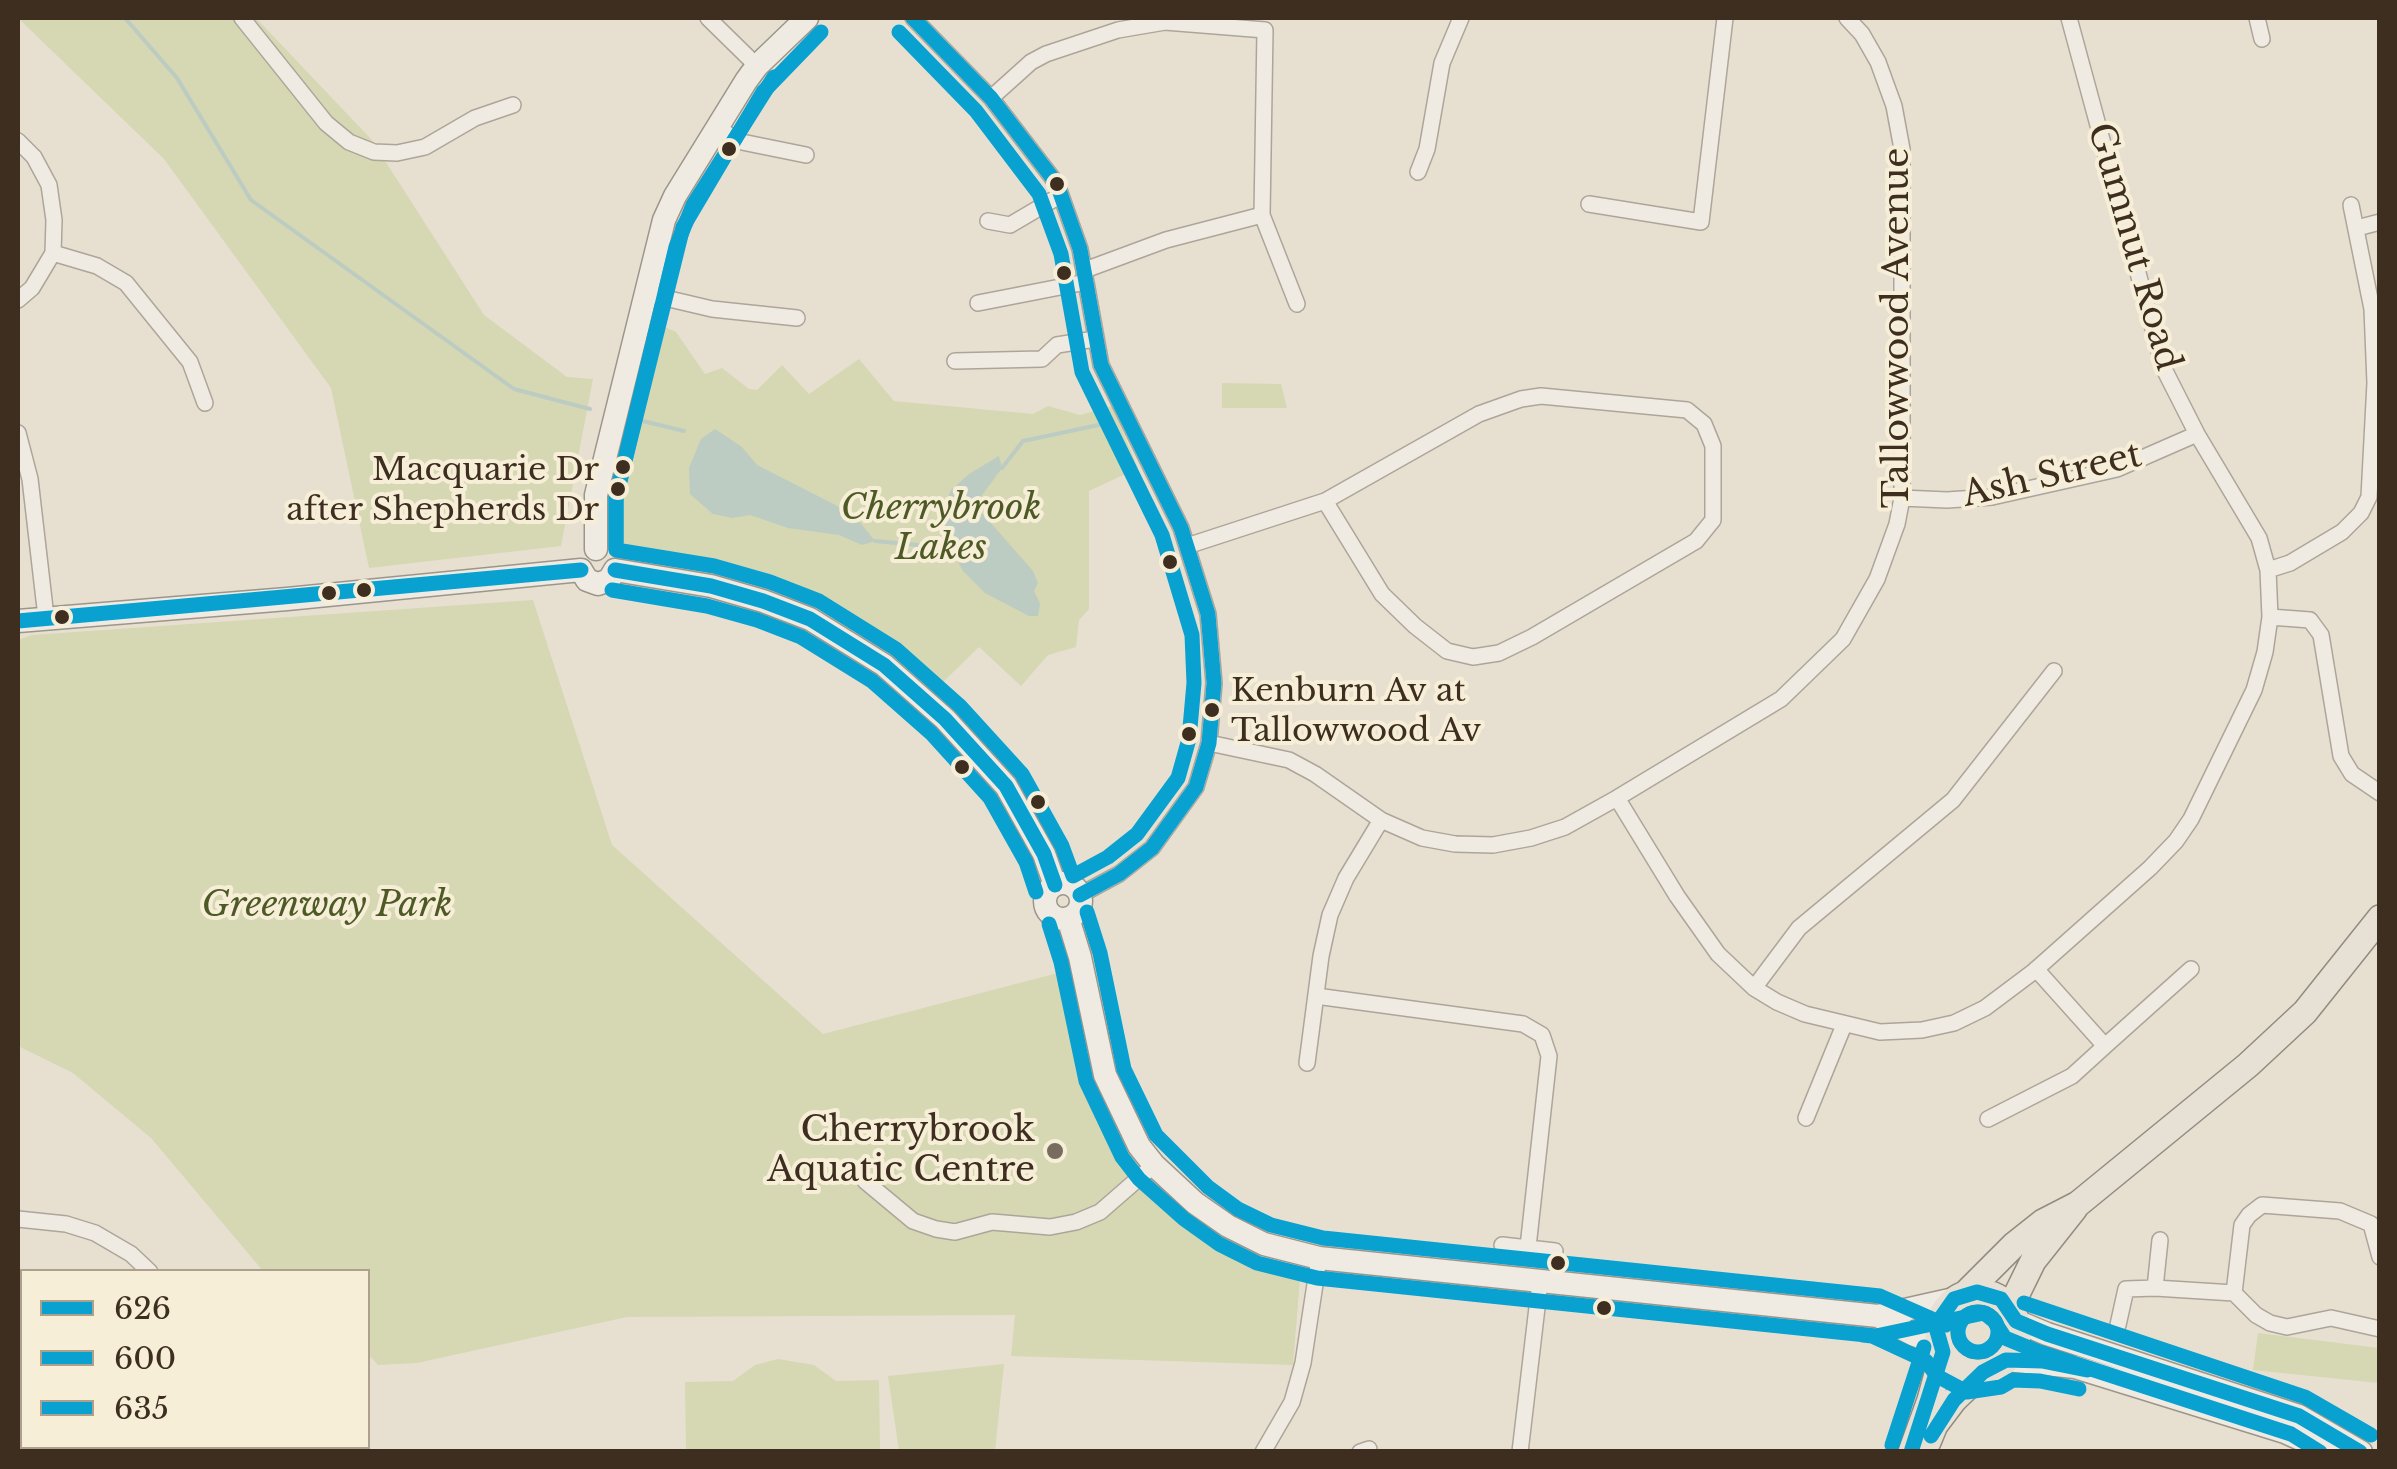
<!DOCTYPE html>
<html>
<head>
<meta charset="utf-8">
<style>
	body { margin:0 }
	#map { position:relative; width:2397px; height:1469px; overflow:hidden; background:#e7e0d1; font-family:"Libre Baskerville",serif }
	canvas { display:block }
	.frame { position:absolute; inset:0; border:20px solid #3d2e20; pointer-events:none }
	.legend { position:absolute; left:20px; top:1269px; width:350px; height:180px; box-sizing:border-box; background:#f7eed8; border:2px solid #ada18e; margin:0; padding:12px 18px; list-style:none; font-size:30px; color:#3d2e20 }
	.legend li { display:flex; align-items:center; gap:20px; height:50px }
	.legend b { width:50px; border:2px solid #ada18e }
</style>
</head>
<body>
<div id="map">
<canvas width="2397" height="1469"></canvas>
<div class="frame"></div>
<ul class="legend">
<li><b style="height:12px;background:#09a1d0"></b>626</li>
<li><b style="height:12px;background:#09a1d0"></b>600</li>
<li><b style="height:12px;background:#09a1d0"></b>635</li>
</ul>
</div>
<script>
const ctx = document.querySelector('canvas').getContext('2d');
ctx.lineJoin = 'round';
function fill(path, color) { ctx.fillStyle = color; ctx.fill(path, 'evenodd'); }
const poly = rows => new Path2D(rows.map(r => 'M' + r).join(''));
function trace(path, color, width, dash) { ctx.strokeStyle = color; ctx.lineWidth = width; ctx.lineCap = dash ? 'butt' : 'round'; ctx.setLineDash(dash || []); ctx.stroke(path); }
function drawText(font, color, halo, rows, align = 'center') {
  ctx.font = font + ' "Libre Baskerville",serif'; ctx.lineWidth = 8; ctx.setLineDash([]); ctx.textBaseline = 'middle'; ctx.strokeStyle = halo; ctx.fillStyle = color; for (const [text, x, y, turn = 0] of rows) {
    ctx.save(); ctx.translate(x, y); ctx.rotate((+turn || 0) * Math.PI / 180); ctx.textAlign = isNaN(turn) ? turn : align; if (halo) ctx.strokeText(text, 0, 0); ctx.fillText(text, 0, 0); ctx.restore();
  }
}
fill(poly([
	[18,18,256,18,371,139,484,315,567,377,593,379,561,546,369,568,331,388,164,159],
	[658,324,676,332,705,374,722,368,749,389,757,390,782,365,809,394,859,359,894,401,1033,414,1048,406,1080,415,1112,406,1138,468,1089,491,1089,609,1079,620,1076,647,1048,655,1021,686,979,647,941,684,902,650,776,580,742,574,683,556,626,550,615,540,624,467,645,381,649,381],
	[1222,383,1281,384,1287,408,1222,408],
	[533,600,612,845,823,1034,1062,972,1089,1089,1121,1152,1144,1186,1183,1225,1217,1247,1269,1271,1300,1279,1293,1365,1011,1356,1015,1315,627,1317,417,1363,378,1365,368,1354,368,1272,263,1271,151,1138,73,1073,18,1046,18,640,32,635],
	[2258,1333,2379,1348,2379,1383,2253,1370],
	[778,1359,814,1365,836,1381,879,1380,880,1451,686,1451,685,1382,733,1381,755,1365],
	[1004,1364,995,1451,899,1451,888,1376]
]), '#d6d7b3');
fill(poly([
	[715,429,742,447,757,465,853,514,875,541,862,545,839,535,788,528,750,515,732,518,713,514,690,494,689,468,701,439],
	[999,456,1002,468,980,498,982,513,1033,571,1038,583,1034,591,1040,604,1038,616,1029,616,985,593,963,571,950,548,945,525,945,506,951,490,969,474]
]), '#bcccc2');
trace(poly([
	[125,18,177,78,251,200,514,389,590,409],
	[639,420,684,431],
	[1002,468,1023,441,1108,423],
	[875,541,950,548]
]), '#bcccc2', 4);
const street = poly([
	[242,18,326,123,349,142,374,152,397,153,425,147,475,118,513,105],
	[708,18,757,66],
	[913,18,991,98,1057,184,1080,249,1101,365,1181,528,1208,614,1214,683,1209,743,1196,787,1152,848,1119,874,1080,895],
	[2257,18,2262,39],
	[991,98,1031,62,1046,54,1118,30,1165,22,1265,30,1262,215,1297,304],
	[718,127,737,141,806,155],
	[18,141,34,157,49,185,54,220,53,253,32,288,18,300],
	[1418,172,1427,149,1442,63,1461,18],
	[1589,204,1701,222,1725,18],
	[988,221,1010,225,1061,195],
	[2357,228,2380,222],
	[53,253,97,266,126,283,190,362,205,403],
	[1085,270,1166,240,1262,215],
	[644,293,712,309,797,318],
	[978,303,1086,282],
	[955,361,1042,359,1057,345,1095,339],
	[18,433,30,479,46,617],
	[1902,498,1947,500,1992,497,2117,469,2197,434],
	[1187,546,1325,501,1479,414,1521,399,1541,396,1687,410,1704,424,1713,446,1713,520,1696,541,1532,637,1499,653,1473,657,1447,651,1415,626,1382,594,1325,501],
	[2268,570,2290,563,2342,532,2361,513,2369,497,2375,383,2372,309,2351,205],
	[2270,617,2310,620,2321,635,2341,756,2352,774,2380,793],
	[1209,743,1289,760,1315,774,1381,820,1422,838,1455,844,1493,845,1531,838,1565,827,1617,798,1781,699,1843,639,1877,579,1897,524,1902,498,1902,149,1894,106,1878,62,1862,34,1847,18],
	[1617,798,1677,896,1718,954,1754,988,1777,1002,1805,1014,1880,1032,1922,1030,1954,1023,1985,1008,2033,972,2150,868,2176,841,2191,819,2254,690,2265,652,2270,617,2268,570,2259,538,2197,434,2164,369,2069,18],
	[1754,988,1799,928,1953,800,2054,671],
	[1316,996,1523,1024,1542,1035,1549,1056,1528,1247],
	[2105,1046,2191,969],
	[1307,1063,1321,956,1330,915,1346,878,1381,820],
	[1806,1118,1844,1025],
	[1988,1119,2072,1076,2105,1046,2036,969],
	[865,1181,913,1221,936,1229,955,1232,992,1222,1050,1227,1076,1222,1100,1212,1154,1165],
	[18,1219,66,1224,95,1233,131,1254,150,1272],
	[2160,1240,2155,1288,2234,1293],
	[1502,1245,1555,1251],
	[2234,1293,2242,1225,2249,1215,2262,1205,2340,1211,2371,1224,2380,1257],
	[2234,1293,2256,1315,2270,1323,2287,1327,2331,1318,2380,1329],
	[2118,1325,2126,1289,2155,1288],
	[257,1452,257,1446],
	[1263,1452,1292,1402,1303,1363,1319,1258],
	[1360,1452,1369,1449],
	[1520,1452,1540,1282]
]);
const secondary = poly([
	[596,549,596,495,664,220,675,196,746,81,757,66,807,18],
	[581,570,587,580,598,584,609,580,615,570],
	[615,570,711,586,763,601,810,619,884,665,945,719,1006,786,1044,854,1055,885],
	[18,621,287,599,581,570],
	'1045 901a18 18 0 1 1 36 0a18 18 0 1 1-36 0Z',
	[1068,918,1080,957,1105,1075,1139,1146,1154,1165,1195,1203,1228,1226,1264,1244,1319,1258,1878,1316,1914,1335,1939,1344],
	[1878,1316,1954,1299],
	[2016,1321,2047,1334,2299,1416,2361,1452],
	[2006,1360,2075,1367,2285,1432,2329,1452]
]);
const primary = poly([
	'1938 1332a40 40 0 1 1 80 0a40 40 0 1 1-80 0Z',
	[1965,1294,2014,1245,2043,1222,2078,1204,2248,1065,2305,1012,2380,918],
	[2010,1308,2033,1261,2075,1208],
	[1928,1442,1935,1425,1954,1400,1983,1372],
	[1911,1452,1930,1400,1943,1352]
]);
trace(street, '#ada599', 18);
trace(secondary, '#9c958a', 25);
trace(primary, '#928b80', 28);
trace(street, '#efebe3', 15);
trace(secondary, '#efebe3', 22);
trace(primary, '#e6e1d4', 25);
trace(poly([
	[913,18,991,98,1057,184,1080,249,1101,365,1181,528,1208,614,1214,683,1209,743,1196,787,1152,848,1119,874,1080,895],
	[615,570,711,586,763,601,810,619,884,665,945,719,1006,786,1044,854,1055,885],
	[18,621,581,570],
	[1931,1436,1954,1400,1983,1372,2006,1360,2042,1361,2087,1370],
	[1911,1452,1943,1352,1937,1331,1940,1319,1954,1299,1977,1292,2001,1299,2016,1321,2047,1334,2299,1416,2360,1452]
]), '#09a1d0', 15);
trace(poly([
	[616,549,616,497,676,247,693,205,774,77],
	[612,590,707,606,757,620,801,637,872,681,931,733,990,798,1026,862,1036,892],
	[1049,924,1061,962,1086,1081,1122,1157,1139,1179,1184,1219,1219,1244,1257,1263,1317,1278,1876,1336,1984,1313,1994,1321,2005,1338,2039,1352,2291,1434,2320,1452],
	[1863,1335,1872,1336,1926,1361,1937,1376,1967,1392,2001,1387,2013,1380,2040,1381,2079,1389]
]), '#09a1d0', 15);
trace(poly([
	[821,32,763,92,683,227,616,497,616,550,714,566,770,582,819,601,896,649,960,706,1022,774,1062,846,1073,876,1108,857,1137,834,1178,778,1189,739,1194,683,1192,635,1162,535,1082,372,1061,254,1039,194,976,111,899,32],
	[1087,912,1100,953,1124,1069,1156,1135,1208,1187,1238,1209,1271,1225,1323,1238,1880,1296,1946,1325],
	[2024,1303,2305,1397,2371,1435],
	'1958 1332a20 20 0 1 1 40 0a20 20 0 1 1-40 0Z',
	[1892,1445,1924,1347]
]), '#09a1d0', 15);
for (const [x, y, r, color] of [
	[729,149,9,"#3d2e20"],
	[1057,184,9,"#3d2e20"],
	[1064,273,9,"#3d2e20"],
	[623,467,9,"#3d2e20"],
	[618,489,9,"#3d2e20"],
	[1170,562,9,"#3d2e20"],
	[364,590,9,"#3d2e20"],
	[329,593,9,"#3d2e20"],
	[62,617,9,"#3d2e20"],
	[1212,710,9,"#3d2e20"],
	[1189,734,9,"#3d2e20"],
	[962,767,9,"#3d2e20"],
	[1038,802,9,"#3d2e20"],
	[1055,1151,10,"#786c5e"],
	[1558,1263,9,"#3d2e20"],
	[1604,1308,9,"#3d2e20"]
]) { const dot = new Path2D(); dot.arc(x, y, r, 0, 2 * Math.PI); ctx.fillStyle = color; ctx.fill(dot); trace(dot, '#f7eed8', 4); }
drawText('32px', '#3d2e20', '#f7eed8', [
	["Macquarie Dr",599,471],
	["after Shepherds Dr",599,511],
	["Kenburn Av at",1231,692,"left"],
	["Tallowwood Av",1231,732,"left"]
], 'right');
drawText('35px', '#3d2e20', '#f7eed8', [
	["Gumnut Road",2133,247,74],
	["Tallowwood Avenue",1898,328,-90],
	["Ash Street",2052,476,-13]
]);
drawText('italic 35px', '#4d5a26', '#f7eed8', [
	["Cherrybrook",941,509],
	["Lakes",941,549],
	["Greenway Park",327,906]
]);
drawText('35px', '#3d2e20', '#f7eed8', [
	["Cherrybrook",1035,1131],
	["Aquatic Centre",1035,1171]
], 'right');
</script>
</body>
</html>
